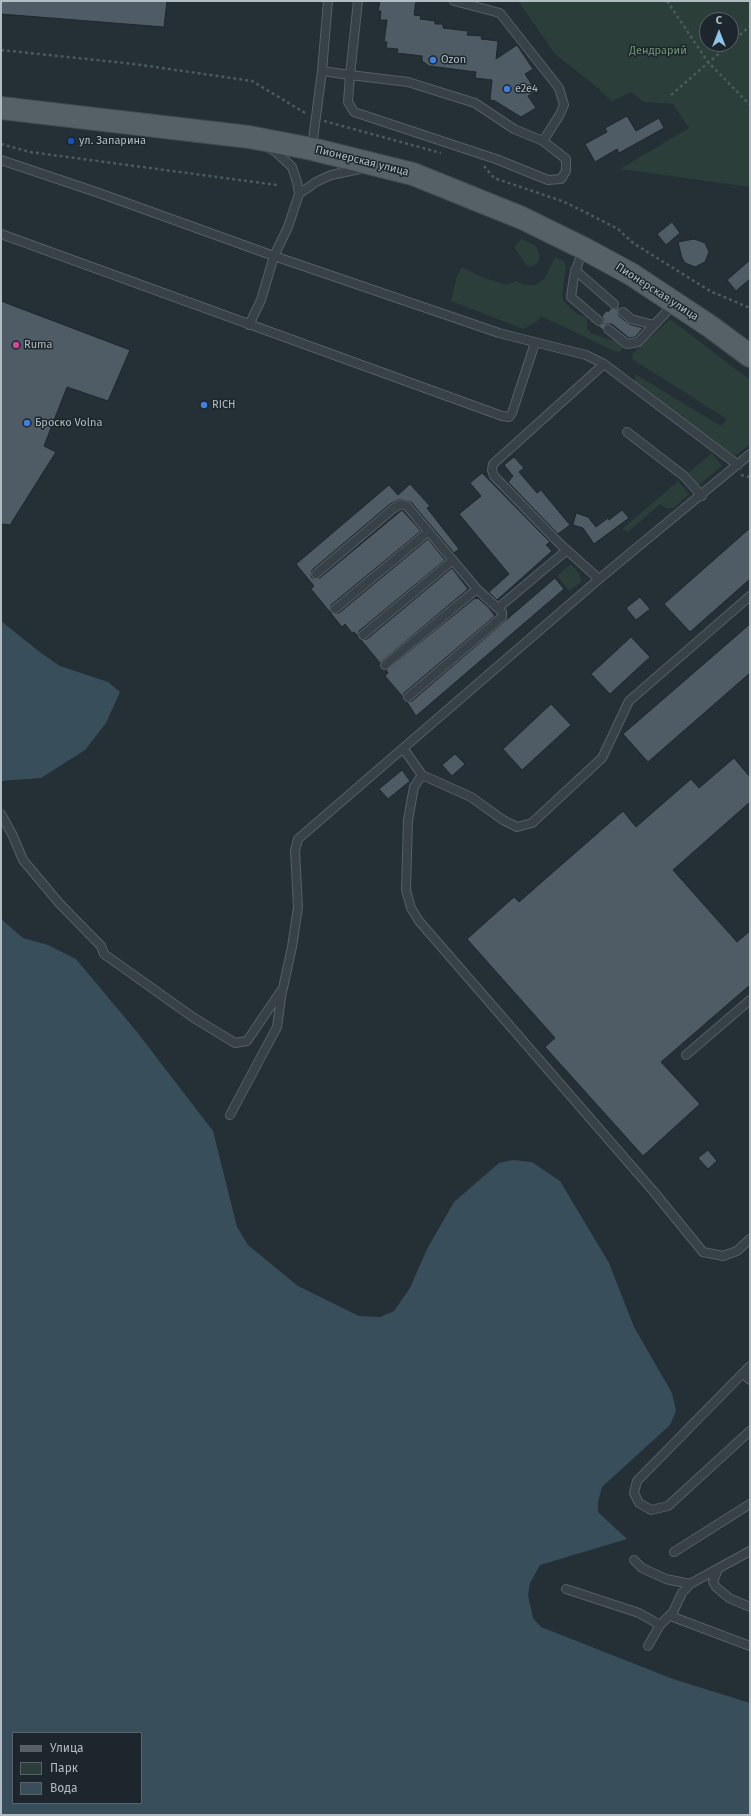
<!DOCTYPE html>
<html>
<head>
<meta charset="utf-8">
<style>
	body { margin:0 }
	#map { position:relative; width:751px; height:1816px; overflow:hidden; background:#242f36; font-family:"Fira Sans",sans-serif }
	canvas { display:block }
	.frame { position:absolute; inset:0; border:2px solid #b2bcc3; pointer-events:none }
	.legend { position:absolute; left:12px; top:1732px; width:130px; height:72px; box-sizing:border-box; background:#1c262c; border:1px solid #586268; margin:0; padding:5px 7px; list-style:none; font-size:12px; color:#b2bcc3 }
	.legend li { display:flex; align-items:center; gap:8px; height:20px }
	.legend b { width:20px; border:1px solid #586268 }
	.north { position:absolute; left:699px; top:12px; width:40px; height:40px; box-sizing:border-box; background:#1c262c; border:1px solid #586268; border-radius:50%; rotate:0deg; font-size:11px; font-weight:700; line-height:16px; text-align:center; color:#b2bcc3 }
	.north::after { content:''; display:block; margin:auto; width:14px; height:18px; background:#8fc4eb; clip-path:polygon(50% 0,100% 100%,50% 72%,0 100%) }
</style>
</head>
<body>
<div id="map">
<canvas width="751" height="1816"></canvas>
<div class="frame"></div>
<ul class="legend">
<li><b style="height:5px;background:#556067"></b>Улица</li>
<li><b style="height:11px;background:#2b3e3a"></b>Парк</li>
<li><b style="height:11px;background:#394e5b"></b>Вода</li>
</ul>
<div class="north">С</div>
</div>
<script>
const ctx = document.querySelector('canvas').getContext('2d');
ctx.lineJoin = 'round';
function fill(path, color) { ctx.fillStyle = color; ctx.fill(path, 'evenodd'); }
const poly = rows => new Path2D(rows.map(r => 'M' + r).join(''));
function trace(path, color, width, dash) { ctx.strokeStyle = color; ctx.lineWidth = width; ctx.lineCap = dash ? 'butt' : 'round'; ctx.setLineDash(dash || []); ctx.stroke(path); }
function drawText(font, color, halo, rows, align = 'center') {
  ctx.font = font + ' "Fira Sans",sans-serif'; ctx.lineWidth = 3; ctx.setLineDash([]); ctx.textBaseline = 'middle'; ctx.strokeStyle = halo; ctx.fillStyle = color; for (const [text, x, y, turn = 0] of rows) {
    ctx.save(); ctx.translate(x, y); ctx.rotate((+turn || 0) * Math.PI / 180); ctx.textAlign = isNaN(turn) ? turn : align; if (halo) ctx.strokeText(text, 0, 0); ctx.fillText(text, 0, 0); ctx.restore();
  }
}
fill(poly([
	[518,1,750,1,750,187,620,169,689,128,673,104,644,102,631,92,612,101,593,84,555,54],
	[707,20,731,20,731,44,707,44],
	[522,239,536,246,539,255,539,262,531,267,525,265,524,261,515,249,516,244],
	[555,257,564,261,566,267,562,295,564,302,576,313,587,318,587,329,593,334,618,342,623,346,622,350,619,352,614,351,541,316,538,321,523,329,451,301,457,276,462,267,479,276,506,285,516,281,525,285,536,285,545,278],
	[670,319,750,380,750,444,735,456,635,385,635,374,721,426,727,419,632,359,633,353],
	[712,453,722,466,699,485,687,474],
	[678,481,689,494,674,508,666,508,660,504,628,532,622,529],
	[571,564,580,575,581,582,569,591,558,577,559,574]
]), '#2b3e3a');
fill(poly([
	[1,621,41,653,60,666,108,682,120,692,106,723,85,750,41,778,1,781],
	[1,919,23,938,48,945,76,959,137,1032,213,1131,237,1227,248,1245,298,1286,359,1316,380,1317,394,1311,410,1288,427,1249,454,1202,499,1163,513,1160,532,1162,560,1181,609,1263,634,1327,672,1393,676,1411,670,1425,602,1487,598,1502,598,1512,627,1539,540,1565,530,1583,528,1595,533,1618,541,1627,673,1679,750,1703,750,1815,1,1815],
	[13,1733,141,1733,141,1803,13,1803]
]), '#394e5b');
const building = poly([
	[1,1,167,1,164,27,1,14,1,1],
	[380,1,416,1,414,15,421,16,420,19,435,21,435,24,443,24,443,28,468,31,467,35,482,36,481,39,498,41,496,59,517,45,533,69,525,74,536,91,528,96,536,108,521,117,495,101,490,100,492,80,475,78,476,72,429,66,422,61,422,56,397,53,398,49,386,48,387,42,384,42,387,20,380,20,381,11,378,11,380,1],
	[627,116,636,131,659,118,664,128,619,153,617,149,595,162,585,144,607,132,605,128,627,116],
	[672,222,680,233,666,245,657,234,672,222],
	[694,239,705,243,709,252,705,262,695,267,685,263,682,258,678,242,694,239],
	[750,260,750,279,736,291,727,280,750,260],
	[1,301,130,350,108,401,67,387,44,446,56,452,10,525,1,524,1,301],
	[619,306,620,307,618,311,619,316,629,324,643,328,635,337,629,338,612,324,606,324,603,330,598,326,603,324,604,320,602,316,607,310,608,312,611,308,616,309,619,306],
	[514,457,524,468,519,472,537,493,541,490,570,525,558,534,508,482,513,476,504,465,514,457],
	[482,473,550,542,546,545,552,551,497,600,489,592,509,574,459,514,481,496,470,483,482,473],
	[410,484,430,506,427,508,459,549,454,553,411,502,400,499,390,504,312,570,311,575,312,578,320,578,402,510,421,531,331,605,330,610,331,613,339,613,428,539,445,560,359,631,358,636,354,632,352,633,345,624,342,627,311,589,314,586,296,564,389,485,398,495,410,484],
	[622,510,629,518,594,544,583,528,573,525,576,513,588,517,596,527,608,518,609,520,622,510],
	[750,528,750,579,690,632,664,604,750,528],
	[452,568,468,589,380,663,361,640,367,639,452,568],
	[555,578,564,589,416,716,407,702,412,701,555,578],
	[640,597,650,609,636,620,626,608,640,597],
	[475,598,476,599,478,598,488,607,495,616,404,693,403,697,385,676,388,673,386,670,475,598],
	[750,624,750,673,648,762,623,734,750,624],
	[631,637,650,657,610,694,591,674,631,637],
	[551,704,571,725,522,770,503,749,551,704],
	[455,754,465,764,452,776,442,765,455,754],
	[734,758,750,777,750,802,673,870,737,942,750,931,750,985,661,1062,700,1104,643,1156,545,1047,555,1038,467,939,514,897,519,902,623,811,636,827,691,779,699,788,734,758],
	[402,770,410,781,388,799,379,789,402,770],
	[708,1150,717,1161,708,1169,698,1158,708,1150]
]);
fill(building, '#4f5c65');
trace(building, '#1e282e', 1);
const lane = poly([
	[454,1,500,13,559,88,564,105,559,116,543,141],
	[322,71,350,75,358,1],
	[350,75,408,82,475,103,514,129,543,141,566,159,566,171,561,179,548,180,496,159,354,112,348,102,350,75],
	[312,147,322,71,328,1],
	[1,160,99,193,274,256,288,227,299,194,297,182,292,167,276,152,269,148],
	[299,194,316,182,331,175,360,169],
	[1,234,502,416,509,417,512,413,535,343],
	[583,249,574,276,571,297,599,321],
	[575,270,614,304],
	[623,312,631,319,654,325],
	[249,325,261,300,274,256,499,333,586,355,604,364,738,465],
	[608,329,627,344,638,342,675,303],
	[627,432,684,476,702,496],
	[316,574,394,508,401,504,407,506,477,589,502,612,502,617,408,697],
	[599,579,559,543,494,476,492,470,493,464,604,364],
	[498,608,567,550],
	[335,609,428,532],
	[363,635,453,560],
	[385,665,477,589],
	[403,748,422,775,471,797,503,820,517,827,532,823,602,758,629,701,750,596],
	[422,775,414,787,408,820,406,890,411,908,419,921,654,1192,703,1252,723,1256,737,1251,750,1239],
	[1,814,13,836,23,860,59,903,101,946,104,954,194,1018,235,1043,247,1041,283,988,292,947,298,907,295,851,298,839,599,579,750,454],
	[686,1055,750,1000],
	[230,1115,277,1027,282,991],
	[750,1366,637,1481,634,1493,639,1503,651,1510,668,1506,750,1431],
	[743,1373,750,1380],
	[750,1551,690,1584,682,1593,673,1612,673,1617,750,1646],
	[674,1552,750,1504],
	[634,1560,642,1568,666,1579,690,1584],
	[718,1569,713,1582,716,1587,729,1598,750,1607],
	[566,1589,639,1613,660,1625,673,1612],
	[648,1646,660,1625]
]);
const primary = poly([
	[1,108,249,137,312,149,413,174,522,218,583,248,631,274,711,327,750,356]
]);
trace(lane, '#555f65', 10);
trace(primary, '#404a50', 24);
trace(poly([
	[667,1,708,62,750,105],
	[731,43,750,26],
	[1,50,134,64,252,81,307,114],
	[671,95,730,44],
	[324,121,441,153],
	[1,144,30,152,277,185],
	[484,166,494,178,562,201,583,211,618,229,633,243,710,291,750,308],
	[741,475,750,477]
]), '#4a5b5a', 2.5, [3, 3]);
trace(lane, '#374147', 8);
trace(primary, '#556067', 22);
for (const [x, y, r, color] of [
	[433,60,4,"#3f7fe0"],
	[507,89,4,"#3f7fe0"],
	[71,141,4,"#1a4fb4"],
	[16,345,4,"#d1479c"],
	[204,405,4,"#3f7fe0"],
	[27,423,4,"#3f7fe0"]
]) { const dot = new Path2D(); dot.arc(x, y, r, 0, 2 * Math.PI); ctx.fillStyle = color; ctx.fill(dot); trace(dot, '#1c262c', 1.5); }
drawText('11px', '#739674', '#1c262c', [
	["Дендрарий",658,51]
]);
drawText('11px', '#b2bcc3', '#1c262c', [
	["Ozon",441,60],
	["е2е4",515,89],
	["ул. Запарина",79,141],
	["Ruma",24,345],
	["RICH",212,405],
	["Броско Volna",35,423]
], 'left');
drawText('11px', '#b2bcc3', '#1c262c', [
	["Пионерская улица",362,161,14],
	["Пионерская улица",657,292,33]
]);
</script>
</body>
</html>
